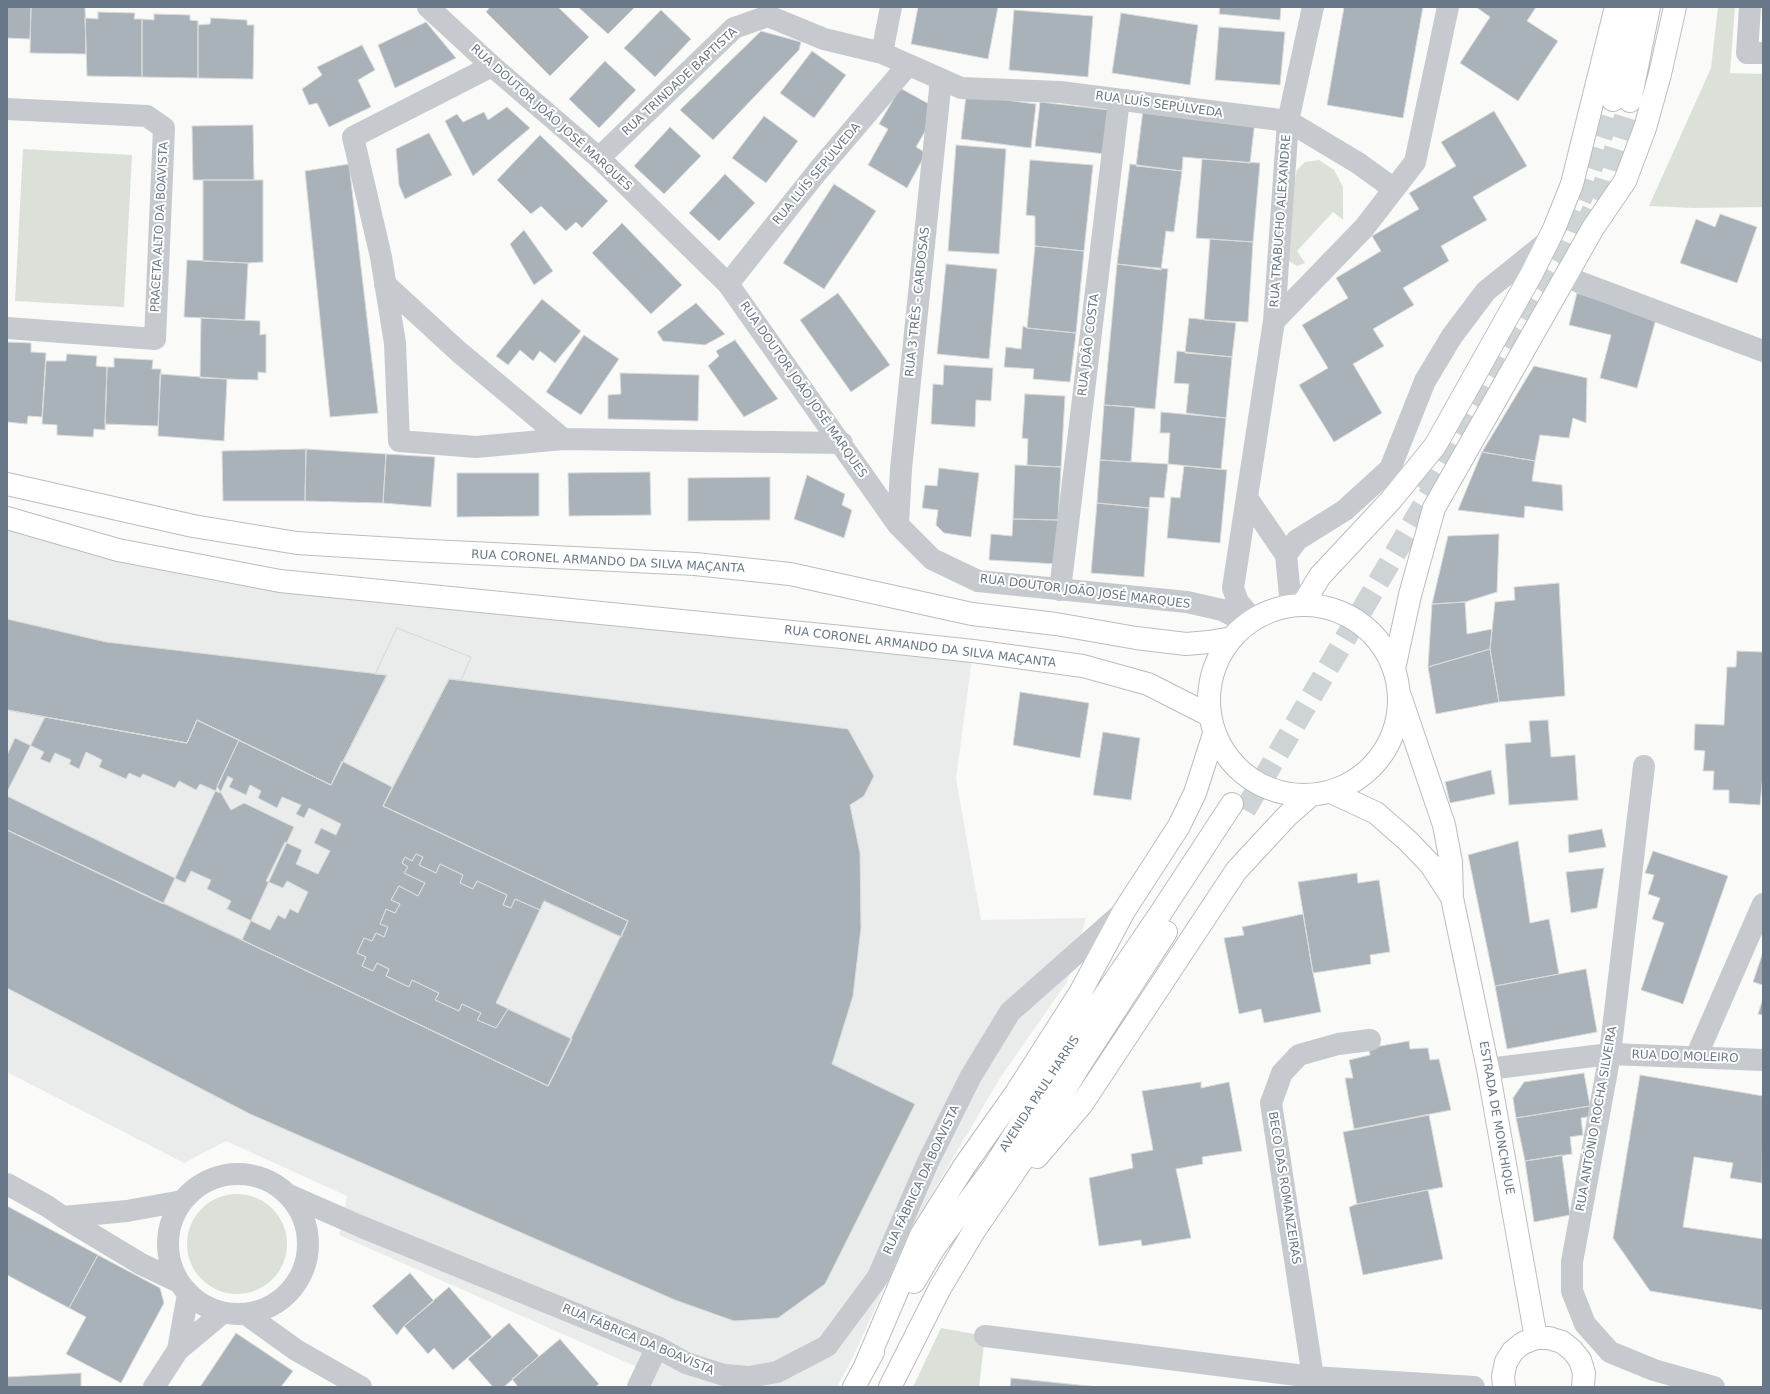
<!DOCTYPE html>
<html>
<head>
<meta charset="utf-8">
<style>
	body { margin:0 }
	#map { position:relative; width:1770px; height:1394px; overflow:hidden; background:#fafaf8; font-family:"DejaVu Sans",sans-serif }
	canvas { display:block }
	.frame { position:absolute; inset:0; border:8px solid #697888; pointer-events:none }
</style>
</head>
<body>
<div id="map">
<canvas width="1770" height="1394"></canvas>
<div class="frame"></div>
</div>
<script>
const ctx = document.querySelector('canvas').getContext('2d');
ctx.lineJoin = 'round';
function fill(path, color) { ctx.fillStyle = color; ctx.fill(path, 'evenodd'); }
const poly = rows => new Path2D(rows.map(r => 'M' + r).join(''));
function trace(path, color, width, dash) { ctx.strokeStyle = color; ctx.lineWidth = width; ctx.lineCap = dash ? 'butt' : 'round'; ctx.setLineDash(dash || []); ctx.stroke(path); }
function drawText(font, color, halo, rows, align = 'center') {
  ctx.font = font + ' "DejaVu Sans",sans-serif'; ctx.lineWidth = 4; ctx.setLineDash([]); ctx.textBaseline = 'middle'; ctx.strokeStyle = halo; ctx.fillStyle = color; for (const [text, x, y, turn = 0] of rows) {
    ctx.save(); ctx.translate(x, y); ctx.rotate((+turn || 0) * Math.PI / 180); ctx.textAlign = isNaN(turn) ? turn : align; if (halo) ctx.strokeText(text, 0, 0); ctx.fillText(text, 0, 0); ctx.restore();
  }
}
fill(poly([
	[7,518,280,581,973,651,956,779,981,920,1086,918,1067,982,1000,1078,910,1231,853,1357,837,1387,628,1387,637,1367,339,1235,347,1196,226,1141,184,1163,7,1072]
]), '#eaeceb');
fill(poly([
	[1718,7,1735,7,1730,73,1763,74,1763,207,1694,208,1649,206,1711,68],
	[23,149,132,155,124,307,15,301],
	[1319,160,1334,170,1343,187,1343,220,1333,212,1297,251,1305,263,1297,266,1288,260,1292,191,1297,170,1305,162],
	'187 1244a50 50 0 1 1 100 0a50 50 0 1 1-100 0Z',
	[941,1328,985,1336,979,1387,913,1387]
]), '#dbe1d9');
const building = poly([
	[7,7,31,7,30,39,7,38,7,7],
	[31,7,85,7,86,54,30,53,31,7],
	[490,7,558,7,589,37,550,76,486,12,490,7],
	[578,7,635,7,608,34,578,7],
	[918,7,998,7,988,59,911,44,918,7],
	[1220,7,1281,7,1280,20,1219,14,1220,7],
	[1344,7,1423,7,1403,118,1327,105,1344,7],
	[1476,7,1536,7,1527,21,1558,41,1518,101,1460,63,1490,17,1476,7],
	[661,10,691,39,655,77,624,48,661,10],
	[1014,10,1093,16,1088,77,1009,70,1014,10],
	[98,12,135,13,134,19,142,19,142,77,87,76,85,18,98,19,98,12],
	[1121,13,1198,25,1190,85,1112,73,1121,13],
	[154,14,190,15,190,20,198,21,198,78,142,77,142,19,154,20,154,14],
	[211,18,247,20,247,25,254,25,253,79,198,78,198,25,210,24,211,18],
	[426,22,456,58,395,88,378,45,426,22],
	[1219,27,1285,32,1280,85,1215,80,1219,27],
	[761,31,801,42,799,50,713,140,680,110,761,31],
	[362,45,375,70,358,80,371,107,329,127,317,103,309,105,302,89,322,75,317,67,362,45],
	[812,51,846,75,814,118,780,93,812,51],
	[605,61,636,90,599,128,569,99,605,61],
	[900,88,938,109,916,147,926,153,907,188,868,165,888,129,879,124,900,88],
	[966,95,1036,104,1031,148,961,139,966,95],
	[1040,102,1110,110,1105,154,1035,146,1040,102],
	[507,107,530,128,473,176,445,121,457,114,463,122,484,112,488,120,507,107],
	[1143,110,1255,121,1250,163,1183,157,1182,171,1136,166,1143,110],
	[1494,111,1527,166,1473,197,1487,220,1441,246,1449,261,1403,288,1414,305,1373,329,1384,346,1353,364,1382,413,1334,442,1299,385,1328,368,1302,325,1348,298,1336,278,1381,251,1372,236,1419,209,1409,193,1456,166,1441,142,1494,111],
	[764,116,798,141,766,183,732,158,764,116],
	[253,125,254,180,193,180,192,126,253,125],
	[670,127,701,156,664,194,634,166,670,127],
	[429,133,452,175,405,199,399,185,396,149,429,133],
	[540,135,608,201,582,228,576,222,566,231,541,206,531,214,497,180,540,135],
	[956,145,1006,149,999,254,948,251,956,145],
	[1202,159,1260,163,1253,242,1196,238,1202,159],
	[1030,160,1093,165,1084,251,1035,246,1035,216,1026,215,1030,160],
	[349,164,378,413,330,417,305,171,349,164],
	[1130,164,1182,171,1174,232,1166,231,1161,270,1117,264,1130,164],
	[725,174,755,203,719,241,689,213,725,174],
	[203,180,263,180,263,262,248,263,203,261,203,180],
	[834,184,876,211,824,289,783,263,834,184],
	[1720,214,1757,227,1737,283,1680,263,1696,219,1715,227,1720,214],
	[622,223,682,285,651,314,592,253,622,223],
	[524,230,553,271,534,285,510,244,524,230],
	[1210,239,1253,242,1248,322,1204,320,1210,239],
	[1035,246,1084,251,1076,333,1027,328,1035,246],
	[187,260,248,263,245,320,184,317,187,260],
	[946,264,997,269,989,359,937,354,946,264],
	[1117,264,1168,269,1155,409,1104,405,1117,264],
	[838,293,890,365,851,392,800,320,838,293],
	[1577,293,1656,319,1637,388,1600,378,1611,335,1569,325,1577,293],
	[542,299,581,331,555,363,540,351,533,361,520,350,508,365,496,356,542,299],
	[696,303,725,334,705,345,663,341,657,332,696,303],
	[201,318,260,321,260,335,266,334,266,373,258,372,258,380,200,378,201,318],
	[1189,318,1236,323,1232,357,1185,353,1189,318],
	[1023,326,1027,328,1076,333,1070,382,1033,379,1034,369,1004,367,1006,347,1021,349,1023,326],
	[584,335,619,359,581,415,546,392,584,335],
	[735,340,778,399,744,417,708,366,719,356,716,351,735,340],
	[7,342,31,343,31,352,46,353,42,417,28,416,27,424,7,422,7,342],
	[1177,351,1232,357,1226,418,1186,413,1189,384,1174,383,1177,351],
	[67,354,97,356,96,366,107,367,105,430,94,429,93,437,57,435,57,425,42,424,46,361,66,361,67,354],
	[114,358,153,360,152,369,161,369,158,426,105,424,107,367,114,367,114,358],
	[944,365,993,368,991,401,976,400,975,427,931,424,933,384,943,385,944,365],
	[1534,366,1587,378,1586,423,1573,418,1569,438,1540,435,1535,461,1482,452,1534,366],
	[620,373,699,375,698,421,608,419,608,395,621,394,620,373],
	[160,374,227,379,224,441,158,436,160,374],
	[1025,394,1065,396,1061,467,1027,465,1028,439,1022,438,1025,394],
	[1104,405,1135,407,1131,462,1100,460,1104,405],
	[1161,412,1226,418,1221,469,1168,464,1170,433,1160,433,1161,412],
	[306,449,305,501,223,501,222,451,306,449],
	[306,449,386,454,383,503,305,501,306,449],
	[1482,452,1535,461,1532,481,1562,485,1563,511,1525,506,1524,518,1458,510,1482,452],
	[386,454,435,457,431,507,383,503,386,454],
	[1100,460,1168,464,1164,498,1150,497,1149,508,1097,503,1100,460],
	[1015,465,1061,467,1058,520,1013,519,1015,465],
	[1184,466,1227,470,1220,543,1167,538,1171,497,1180,498,1184,466],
	[939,468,979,473,971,537,944,533,936,525,938,510,922,508,925,485,937,486,939,468],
	[650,472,651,515,569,516,568,473,650,472],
	[457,473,539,473,539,516,457,517,457,473],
	[807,475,845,494,842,505,852,510,844,538,794,519,807,475],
	[770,477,770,520,688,521,688,478,770,477],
	[1097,503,1149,508,1144,577,1091,573,1097,503],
	[1013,519,1058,520,1057,564,989,560,991,534,1012,536,1013,519],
	[1499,534,1497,592,1465,602,1432,604,1448,536,1499,534],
	[1559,583,1565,696,1499,702,1490,649,1495,602,1515,600,1514,587,1559,583],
	[1465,602,1467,634,1492,629,1490,649,1428,667,1432,604,1465,602],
	[7,619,106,642,387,675,331,785,197,720,187,743,7,710,7,619],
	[397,628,471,657,461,680,449,679,383,806,628,921,621,937,544,901,540,910,515,899,511,908,503,905,507,895,477,881,473,889,460,883,463,875,440,864,436,873,419,865,423,857,416,854,412,861,405,857,402,863,408,867,404,873,425,883,418,896,399,886,391,900,400,904,395,913,386,909,380,924,388,927,384,937,376,933,372,941,364,938,357,953,366,957,362,966,373,971,377,963,389,969,386,976,409,987,412,980,439,993,435,1000,459,1011,462,1004,481,1013,477,1020,496,1028,508,1009,572,1039,548,1086,242,940,7,830,7,796,185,883,191,871,211,880,207,889,231,901,227,909,270,930,278,915,285,919,290,909,298,913,308,892,287,881,283,888,266,881,285,842,302,850,296,864,318,874,330,851,314,843,321,828,336,835,341,824,309,808,304,818,296,814,301,805,282,797,277,808,258,798,261,791,250,785,246,795,229,787,233,779,228,776,220,793,200,784,196,790,179,781,175,788,143,774,140,778,129,773,126,779,99,767,102,760,86,752,79,769,69,764,71,760,55,753,50,763,40,759,44,752,15,738,7,755,7,710,187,743,197,720,331,785,387,675,375,674,397,628],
	[397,628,471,657,461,680,449,679,383,806,628,921,621,937,544,901,540,910,515,899,511,908,503,905,507,895,477,881,473,889,460,883,463,875,440,864,436,873,419,865,423,857,416,854,412,861,405,857,402,863,408,867,404,873,425,883,418,896,399,886,391,900,400,904,395,913,386,909,380,924,388,927,384,937,376,933,372,941,364,938,357,953,366,957,362,966,373,971,377,963,389,969,386,976,409,987,412,980,439,993,435,1000,459,1011,462,1004,481,1013,477,1020,496,1028,508,1009,572,1039,548,1086,242,940,7,830,7,710,187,743,197,720,331,785,387,675,375,674,397,628],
	[1490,649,1499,702,1436,714,1428,667,1490,649],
	[1737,651,1763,652,1763,775,1760,805,1729,803,1729,790,1713,790,1714,771,1703,771,1705,751,1694,750,1695,724,1724,725,1727,667,1736,667,1737,651],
	[449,679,848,729,874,776,864,796,850,805,860,853,861,928,853,996,832,1064,915,1104,825,1284,778,1318,734,1321,675,1300,250,1114,7,988,7,830,242,940,548,1086,572,1039,496,1003,544,901,621,937,628,921,383,806,449,679],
	[1020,692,1089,703,1080,758,1013,745,1020,692],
	[45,717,187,743,197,720,239,740,163,904,7,830,7,792,45,717],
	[1548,720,1551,757,1575,755,1578,800,1509,805,1505,744,1531,742,1529,721,1548,720],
	[1103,732,1140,738,1131,800,1093,795,1103,732],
	[239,740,331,785,342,761,392,787,383,806,628,921,548,1086,242,940,294,827,244,803,231,810,217,786,239,740],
	[1491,770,1495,794,1450,803,1445,782,1491,770],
	[1602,829,1606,847,1569,853,1568,835,1602,829],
	[1518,841,1530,923,1549,919,1559,974,1495,986,1468,855,1518,841],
	[1653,851,1728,876,1683,1004,1641,990,1664,923,1652,919,1660,898,1648,894,1654,875,1645,873,1653,851],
	[1604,868,1597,908,1571,913,1566,872,1604,868],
	[1357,873,1358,883,1379,880,1390,952,1370,955,1371,964,1313,973,1298,882,1357,873],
	[1303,914,1313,973,1321,1012,1264,1023,1261,1009,1239,1014,1224,938,1244,935,1242,927,1303,914],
	[1763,952,1763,985,1753,982,1763,952],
	[1586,969,1597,1032,1507,1049,1495,986,1586,969],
	[1763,998,1763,1015,1758,1014,1763,998],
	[1409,1041,1410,1049,1428,1048,1430,1060,1439,1059,1451,1110,1354,1129,1345,1078,1353,1078,1349,1060,1370,1055,1369,1048,1409,1041],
	[1584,1073,1590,1106,1516,1118,1513,1098,1524,1082,1584,1073],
	[1640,1075,1763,1096,1762,1183,1730,1178,1733,1163,1694,1157,1683,1227,1763,1239,1763,1310,1650,1291,1613,1238,1640,1075],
	[1201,1082,1201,1088,1229,1082,1242,1151,1202,1157,1203,1164,1176,1169,1191,1238,1142,1246,1141,1240,1099,1246,1089,1178,1133,1168,1131,1154,1153,1150,1142,1091,1201,1082],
	[1590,1106,1592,1116,1581,1118,1583,1135,1570,1137,1572,1154,1525,1161,1516,1118,1590,1106],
	[1429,1115,1443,1187,1357,1204,1343,1132,1429,1115],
	[1562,1155,1570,1215,1534,1222,1525,1161,1562,1155],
	[1428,1190,1443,1259,1363,1275,1349,1207,1357,1204,1428,1190],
	[7,1206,98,1255,69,1308,7,1275,7,1206],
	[98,1255,160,1288,164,1303,121,1383,66,1354,86,1317,69,1308,98,1255],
	[410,1273,434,1301,404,1326,397,1335,372,1306,410,1273],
	[449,1287,492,1337,453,1370,434,1348,428,1354,404,1326,449,1287],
	[509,1323,539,1356,504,1387,493,1387,468,1359,509,1323],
	[236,1333,293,1371,281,1387,200,1387,236,1333],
	[560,1339,599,1384,595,1387,518,1387,512,1379,560,1339],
	[81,1373,81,1387,7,1387,7,1377,81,1373],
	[1011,1378,1098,1387,1010,1387,1011,1378]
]);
fill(building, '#a9b2b9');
trace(building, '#dbdcda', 1);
trace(poly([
	[1583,230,1601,194,1630,101],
	[1422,489,1456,434,1558,253,1585,189,1613,100],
	[1245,810,1438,480]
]), '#ced3d6', 22, [22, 11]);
const major = poly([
	[1613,100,1632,7],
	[1630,101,1649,7],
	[7,484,193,526,297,543,411,550,695,564,790,574,972,614,1056,624,1136,638,1186,644,1209,642,1232,638],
	[7,518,118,550,280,581,842,637,973,651,1083,666,1148,684,1209,715],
	[1303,604,1320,576,1391,500,1435,446,1531,275,1554,229,1572,184,1616,7],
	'1209 700a95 95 0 1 1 190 0a95 95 0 1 1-190 0Z',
	[1394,669,1410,595,1434,508,1593,228,1625,181,1645,128,1660,74,1675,7],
	[1400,696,1444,825,1451,862,1452,898,1488,1069,1536,1338],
	[1331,792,1376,813,1408,841,1431,865,1451,896],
	[1037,1157,1082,1104,1236,871,1287,816,1310,796],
	[914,1282,934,1248,994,1167,1073,1042,1160,914,1232,804],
	[866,1364,921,1235,965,1165,1016,1093,1080,993,1124,911,1179,826,1195,793,1214,734],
	[854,1387,873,1352],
	[890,1387,940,1288,974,1231,1032,1146,1079,1066,1166,932],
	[1504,1387,1503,1376,1506,1362,1513,1351,1523,1343,1536,1338,1549,1338,1562,1342,1572,1350,1580,1360,1584,1373,1583,1387]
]);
trace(major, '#b9bdc1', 24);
trace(poly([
	[428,7,492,66,599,158,728,284,898,525,932,559,978,581,1187,602,1222,610,1247,623],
	[1750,7,1747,53,1763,53],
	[882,53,891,7],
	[492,66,353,137,381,257,395,343,399,441,476,447,563,439,842,443],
	[7,109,147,116,164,128,155,339,7,328],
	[599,158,734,28,768,16,824,39,882,53,961,88,1060,92,1288,121,1358,163,1394,189],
	[1566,277,1763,351],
	[385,284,459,352,563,439],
	[728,284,817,172,908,65],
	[1274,321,1288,121,1313,7],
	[1247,498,1286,555,1291,606],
	[898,525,901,469,941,79],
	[1286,555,1297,540,1345,510,1390,469,1425,381,1452,336,1486,291,1548,241],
	[1060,590,1119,100],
	[1253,619,1238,602,1233,588,1274,321,1364,228,1415,162,1448,7],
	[1644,766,1610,1054,1572,1262,1572,1291,1585,1324,1610,1352,1654,1370,1714,1387],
	[1696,1057,1763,904],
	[1488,1069,1610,1054,1763,1060],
	'168 1244a70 70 0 1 1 140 0a70 70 0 1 1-140 0Z',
	[7,1184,47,1206,63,1217,141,1264,179,1282],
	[289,1195,362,1227,657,1347,686,1363,724,1375,749,1377,777,1372,827,1346,878,1277,928,1162,971,1076,1010,1012,1122,913],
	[63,1217,127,1211,182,1201],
	[246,1314,296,1350,361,1387],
	[985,1336,1313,1377,1474,1387],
	[178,1350,188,1294],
	[1313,1377,1271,1103,1282,1073,1299,1055,1338,1044,1370,1040],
	[154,1387,178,1350,220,1315],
	[638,1387,657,1347]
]), '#c6c9cd', 22);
trace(major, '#fff', 22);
drawText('12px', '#697888', '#fff', [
	["RUA TRINDADE BAPTISTA",680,82,-43],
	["RUA LUÍS SEPÚLVEDA",1159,105,8],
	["RUA DOUTOR JOÃO JOSÉ MARQUES",551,118,42],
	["RUA LUÍS SEPÚLVEDA",817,174,-50],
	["RUA TRABUCHO ALEXANDRE",1281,221,-86],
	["PRACETA ALTO DA BOAVISTA",160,227,-87],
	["RUA 3 TRÊS - CARDOSAS",918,302,-84],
	["RUA JOÃO COSTA",1089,345,-83],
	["RUA DOUTOR JOÃO JOSÉ MARQUES",803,390,55],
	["RUA CORONEL ARMANDO DA SILVA MAÇANTA",608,562,3],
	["RUA DOUTOR JOÃO JOSÉ MARQUES",1085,592,7],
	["RUA CORONEL ARMANDO DA SILVA MAÇANTA",920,647,7],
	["RUA DO MOLEIRO",1685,1057,2],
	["AVENIDA PAUL HARRIS",1040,1094,-57],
	["ESTRADA DE MONCHIQUE",1496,1118,80],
	["RUA ANTÓNIO ROCHA SILVEIRA",1597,1119,-80],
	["RUA FÁBRICA DA BOAVISTA",922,1180,-65],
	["BECO DAS ROMANZEIRAS",1284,1188,81],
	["RUA FÁBRICA DA BOAVISTA",638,1340,23]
]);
</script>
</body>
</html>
